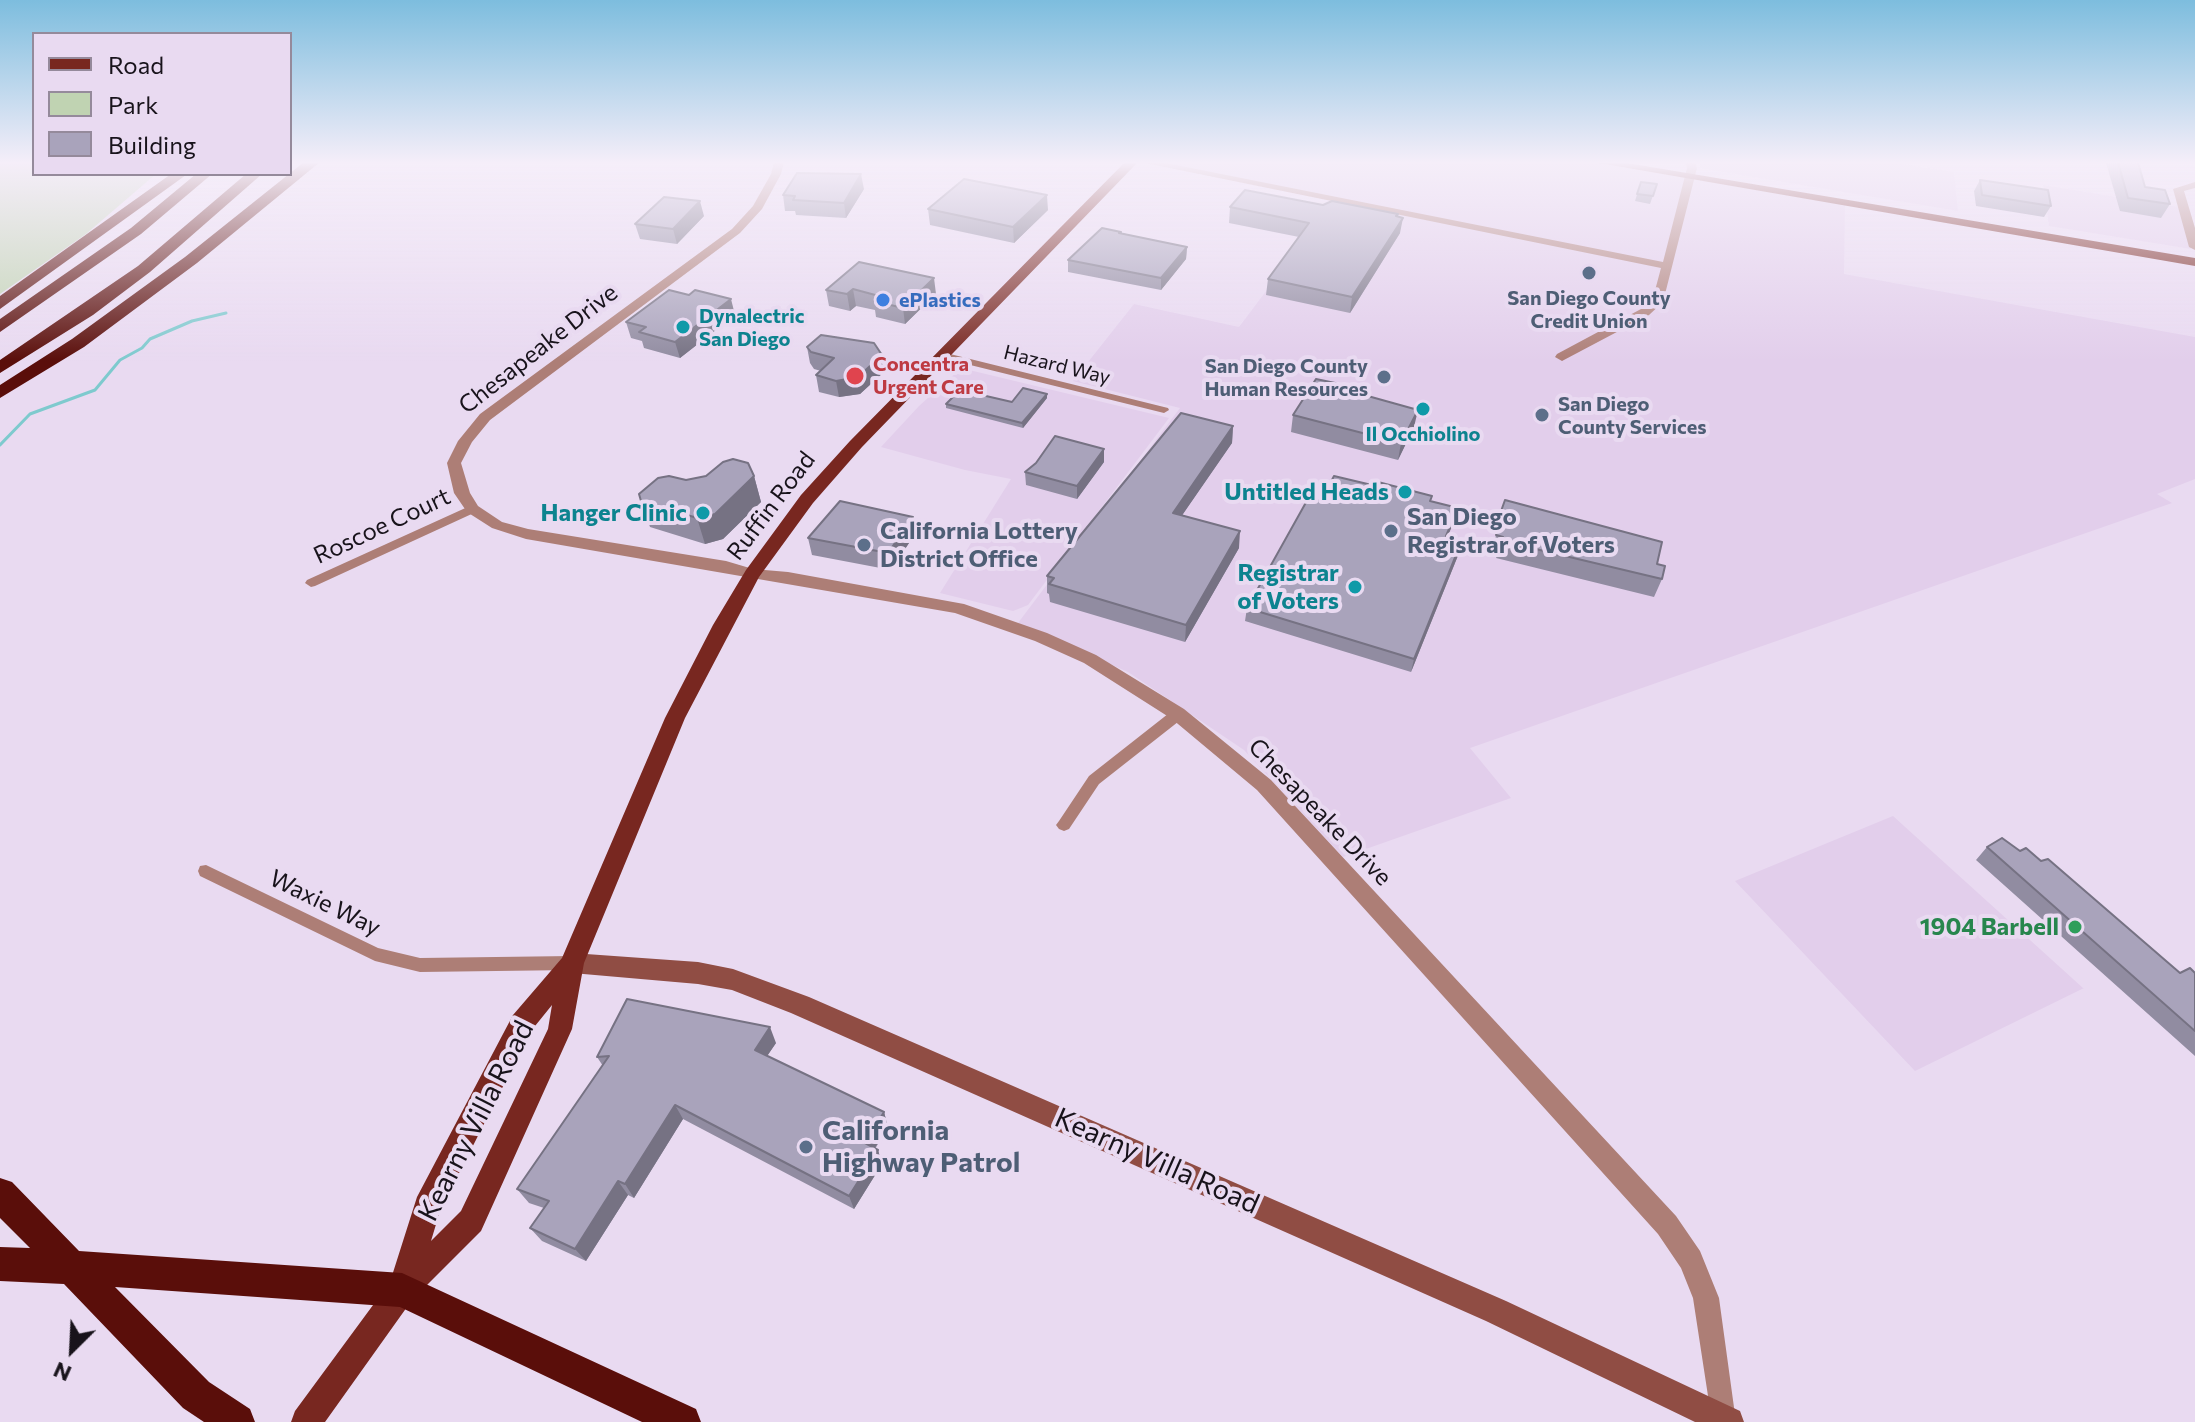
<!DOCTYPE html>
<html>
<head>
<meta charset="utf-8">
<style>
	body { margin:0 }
	#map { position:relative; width:2195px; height:1422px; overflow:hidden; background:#e9daf1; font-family:Commissioner,sans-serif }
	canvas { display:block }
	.legend { position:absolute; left:32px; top:32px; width:260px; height:144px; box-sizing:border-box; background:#e9daf1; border:2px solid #958a9b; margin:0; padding:10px 14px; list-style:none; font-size:24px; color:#18131b }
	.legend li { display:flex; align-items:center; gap:16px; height:40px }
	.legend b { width:40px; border:2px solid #958a9b }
	.north { position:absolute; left:32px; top:1310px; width:80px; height:80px; -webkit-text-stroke:6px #e9daf1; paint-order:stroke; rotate:204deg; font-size:22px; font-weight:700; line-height:32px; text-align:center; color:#18131b }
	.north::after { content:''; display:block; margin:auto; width:28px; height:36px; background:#18131b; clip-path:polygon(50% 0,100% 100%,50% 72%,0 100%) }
</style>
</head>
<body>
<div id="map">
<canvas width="2195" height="1422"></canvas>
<ul class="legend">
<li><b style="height:10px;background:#782720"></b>Road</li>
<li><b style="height:22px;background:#c0d3b2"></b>Park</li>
<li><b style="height:22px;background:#a9a3bb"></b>Building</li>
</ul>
<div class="north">N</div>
</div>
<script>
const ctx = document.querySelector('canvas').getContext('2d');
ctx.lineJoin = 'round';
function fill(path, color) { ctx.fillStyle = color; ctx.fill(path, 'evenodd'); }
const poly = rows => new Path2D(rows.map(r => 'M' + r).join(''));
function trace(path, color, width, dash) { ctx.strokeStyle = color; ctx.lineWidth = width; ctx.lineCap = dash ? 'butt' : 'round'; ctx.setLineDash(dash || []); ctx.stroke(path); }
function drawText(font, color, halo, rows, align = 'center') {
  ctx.font = font + ' Commissioner,sans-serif'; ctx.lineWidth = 8; ctx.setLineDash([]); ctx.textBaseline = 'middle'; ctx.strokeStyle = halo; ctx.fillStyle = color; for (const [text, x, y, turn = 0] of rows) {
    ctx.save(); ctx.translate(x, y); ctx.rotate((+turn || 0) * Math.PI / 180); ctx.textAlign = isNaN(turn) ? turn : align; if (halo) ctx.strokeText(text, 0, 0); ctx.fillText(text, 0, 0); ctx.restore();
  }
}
fill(poly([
	[1149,162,1592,162,1845,205,1844,274,2195,337,2195,479,2157,494,2172,503,1470,748,1511,798,1343,857,1244,750,1128,672,1018,623,1180,408,1073,381,1134,304,1239,327,1333,202,1557,245],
	[1701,162,1890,162,1954,172,1958,211,1699,168],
	[2043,185,2179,207,2191,249,2049,226],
	[959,370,969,370,1169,418,1028,605,1013,611,940,593,1011,479,965,470,881,447,919,406],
	[1893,816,2083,988,2084,988,1915,1071,1735,881]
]), '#e2ceeb');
fill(poly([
	[0,162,34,162,34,174,156,174,86,234,0,294]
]), '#c0d3b2');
trace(poly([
	[0,445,30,414,95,390,120,360,142,348,150,339,192,321,226,313]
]), '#7ecace', 3);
fill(poly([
	[942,352,1168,408,1169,410,1164,413,938,357,937,355,942,352],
	[472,505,476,506,476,512,315,586,311,587,305,583,307,580,472,505],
	[1178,709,1183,710,1185,714,1183,718,1099,784,1069,829,1064,831,1059,829,1056,825,1059,821,1089,776,1173,710,1178,709],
	[206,865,378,948,420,958,572,956,578,958,580,963,578,968,572,970,420,972,375,961,200,876,198,871,200,866,206,865]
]), '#ad7e76');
fill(poly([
	[774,162,784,162,781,174,762,209,740,233,490,420,472,442,461,463,470,493,478,506,502,522,528,529,726,561,753,569,788,572,964,604,1047,633,1096,655,1184,709,1271,780,1676,1216,1700,1251,1719,1298,1736,1422,1712,1422,1693,1298,1681,1268,1658,1234,1257,790,1172,719,1084,663,1035,641,955,613,526,539,492,528,467,512,454,493,447,463,458,441,480,414,732,229,753,206,771,174,774,162],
	[1140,162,1161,162,1663,262,1687,168,1685,162,1695,162,1697,168,1663,302,1649,315,1562,361,1555,357,1557,354,1641,309,1653,298,1661,268,1140,162],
	[2195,182,2195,188,2184,191,2195,228,2195,250,2189,247,2173,189,2195,182]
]), '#ad7e76');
fill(poly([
	[572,953,698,962,733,969,809,997,1506,1301,1740,1411,1744,1422,1695,1422,1486,1321,791,1013,732,990,698,984,572,973,564,970,560,963,564,956,572,953]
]), '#904d44');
fill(poly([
	[1125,162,1138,162,862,447,813,503,759,577,685,718,584,963,572,1029,481,1231,412,1300,325,1422,291,1422,295,1411,390,1282,417,1197,513,1015,562,958,665,718,713,625,746,570,801,495,850,441,1125,162],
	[552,1005,548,1029,461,1211,431,1241,440,1211,531,1031,552,1005],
	[1593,162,1621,162,2195,258,2195,266,1593,162]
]), '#782720');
fill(poly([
	[304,162,320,162,197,263,84,347,0,398,0,385,72,339,185,257,304,162],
	[171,174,186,175,0,309,0,296,171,174],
	[196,174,212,174,141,234,0,332,0,319,131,228,196,174],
	[246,174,262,174,150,272,93,315,0,373,0,360,138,266,246,174],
	[0,1178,12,1182,79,1251,402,1273,696,1409,701,1422,642,1422,400,1307,115,1287,209,1382,250,1409,255,1422,204,1422,183,1408,64,1284,0,1281,0,1247,30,1248,0,1218,0,1178]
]), '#5a0e0a');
fill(poly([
	[2107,162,2138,162,2145,187,2170,204,2161,218,2120,211,2106,163],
	[1980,180,2051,206,2044,217,1976,206,1974,191],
	[1641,182,1657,184,1650,204,1635,201],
	[864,189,846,218,796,215,795,211,785,211,783,195],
	[1323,205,1398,217,1400,233,1350,313,1266,295,1268,279,1299,237,1229,223,1230,207],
	[928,209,1048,210,1014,243,930,225],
	[704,216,677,244,640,239,635,224],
	[1121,232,1121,234,1187,247,1186,259,1161,290,1068,272,1068,260],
	[859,262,936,294,905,324,876,317,875,310,856,306,850,311,829,306,826,290],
	[735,315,680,358,644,348,642,341,631,338,626,322],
	[807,347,882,355,885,371,860,394,839,397,819,392,816,375,821,371,814,369,810,363],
	[1359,388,1358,393,1414,427,1398,460,1291,432,1293,415],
	[1047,398,1023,428,946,408,946,404,1012,402],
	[1233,426,1232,443,1182,515,1239,548,1185,642,1050,602,1049,594,1047,593,1047,576],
	[1104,449,1104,462,1077,499,1026,485,1025,472],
	[754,476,761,502,723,539,705,544,650,527,641,501,686,480],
	[1376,486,1432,496,1431,501,1454,521,1448,536,1462,540,1459,553,1411,672,1245,621,1247,608],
	[1500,514,1657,564,1662,579,1654,597,1496,558,1498,554,1491,552,1497,532,1494,531],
	[913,517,915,534,891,570,812,555,808,538],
	[1987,847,2041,861,2180,973,2195,973,2195,1056,1976,860],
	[776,1043,767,1056,884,1112,888,1127,875,1149,878,1150,882,1164,854,1209,683,1119,634,1198,628,1195,586,1261,542,1241,530,1228,544,1208,529,1203,517,1189,603,1066,597,1057]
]), '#918ca1');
fill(poly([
	[861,174,864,189,846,218,844,203],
	[1047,195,1048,210,1014,243,1013,227],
	[700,201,704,216,677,244,673,229],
	[1403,218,1400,233,1350,313,1352,297],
	[1187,247,1186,259,1161,290,1161,278],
	[934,278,936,294,905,324,903,308],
	[853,289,856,306,850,311,847,294],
	[731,299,735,315,680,358,675,342],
	[882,355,885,371,860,394,839,397,836,381],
	[1047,394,1047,398,1023,428,1022,423],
	[1418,410,1414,427,1398,460,1401,443],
	[1233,426,1232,443,1172,530,1173,513],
	[1104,449,1104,462,1077,499,1077,486],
	[754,476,761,502,723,539,705,544,697,518],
	[1458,508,1454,521,1442,549,1446,536],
	[913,517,915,534,891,570,888,553],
	[1240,531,1239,548,1185,642,1186,625],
	[1462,540,1459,553,1411,672,1414,659],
	[770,1027,776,1043,761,1065,755,1050],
	[675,1105,683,1119,634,1198,625,1184],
	[884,1112,888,1127,869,1157,865,1143],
	[878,1150,882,1164,854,1209,849,1196],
	[618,1181,628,1195,586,1261,575,1249]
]), '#767283');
const building = poly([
	[2118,162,2138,162,2145,187,2165,190,2170,204,2128,198,2118,162],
	[797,173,861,174,844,203,793,200,795,196,783,195,797,173],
	[964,179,1047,195,1013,227,928,209,964,179],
	[1980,180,2048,190,2051,206,1982,195,1980,180],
	[1641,182,1657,184,1653,196,1637,194,1641,182],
	[1245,190,1323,205,1332,201,1398,214,1396,216,1403,218,1352,297,1268,279,1309,223,1230,207,1245,190],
	[664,197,700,201,673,229,635,224,664,197],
	[1102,228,1121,232,1119,233,1187,247,1161,278,1068,260,1102,228],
	[859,262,934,278,903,308,874,301,879,296,853,289,847,294,826,290,859,262],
	[669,290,689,295,695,290,731,299,675,342,639,332,646,327,626,322,669,290],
	[821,335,874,343,882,355,858,377,836,381,816,375,834,358,811,352,807,347,821,335],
	[1316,379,1359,388,1357,393,1418,410,1401,443,1293,415,1316,379],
	[1023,388,1047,394,1022,423,946,404,960,390,1012,402,1023,388],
	[1181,413,1233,426,1173,513,1240,531,1186,625,1049,584,1054,578,1047,576,1181,413],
	[1055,436,1104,449,1077,486,1025,472,1036,463,1055,436],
	[733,459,748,463,754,476,715,514,697,518,641,501,639,494,658,478,669,476,686,480,706,476,723,462,733,459],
	[1334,476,1376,486,1378,482,1432,496,1430,501,1458,508,1446,536,1462,540,1414,659,1247,608,1309,497,1321,501,1334,476],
	[1505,500,1662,542,1657,564,1665,566,1662,579,1502,541,1503,537,1496,535,1504,515,1500,514,1505,500],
	[840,501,913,517,888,553,808,538,840,501],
	[2002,838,2020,851,2026,848,2041,861,2048,859,2180,973,2190,968,2195,973,2195,1031,1987,847,2002,838],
	[627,999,770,1027,755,1050,884,1112,865,1143,878,1150,849,1196,675,1105,625,1184,618,1181,575,1249,530,1228,549,1201,517,1189,609,1056,597,1057,627,999]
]);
fill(building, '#a9a3bb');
trace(building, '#767283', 2);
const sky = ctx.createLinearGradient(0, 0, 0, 361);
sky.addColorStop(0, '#7dbdde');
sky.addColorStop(0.45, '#f5eef9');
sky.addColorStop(1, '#f5eef900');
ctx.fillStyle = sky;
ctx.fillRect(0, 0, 2195, 361);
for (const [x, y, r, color] of [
	[1589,273,8,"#5c6f8a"],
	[883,300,8,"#3f7fe0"],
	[683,327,8,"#0f9aa8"],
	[855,376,10,"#e0444e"],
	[1384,377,8,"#5c6f8a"],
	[1423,409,8,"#0f9aa8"],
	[1542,415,8,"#5c6f8a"],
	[1405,492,8,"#0f9aa8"],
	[703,513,8,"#0f9aa8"],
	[1391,531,8,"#5c6f8a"],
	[864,545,8,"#5c6f8a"],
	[1355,587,8,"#0f9aa8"],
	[2075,927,8,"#2e9e5b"],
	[806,1147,8,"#5c6f8a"]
]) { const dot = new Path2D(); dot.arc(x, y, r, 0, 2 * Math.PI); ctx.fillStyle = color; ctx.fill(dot); trace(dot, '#e9daf1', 3); }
drawText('bold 20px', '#4e5e75', '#e9daf1', [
	["San Diego County",1589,298],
	["Credit Union",1589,321],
	["San Diego County",1368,366,"right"],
	["Human Resources",1368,389,"right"],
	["San Diego",1558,404,"left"],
	["County Services",1558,427,"left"]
]);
drawText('bold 20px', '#366cbe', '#e9daf1', [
	["ePlastics",899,300]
], 'left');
drawText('bold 20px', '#0d838f', '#e9daf1', [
	["Dynalectric",699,316],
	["San Diego",699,339],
	["Il Occhiolino",1423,434,"center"]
], 'left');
drawText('bold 20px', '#be3a42', '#e9daf1', [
	["Concentra",873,364],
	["Urgent Care",873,387]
], 'left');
drawText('20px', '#18131b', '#e9daf1', [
	["Hazard Way",1057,365,14]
]);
drawText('24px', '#18131b', '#e9daf1', [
	["Chesapeake Drive",538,349,-38],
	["Ruffin Road",771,506,-53],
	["Roscoe Court",382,526,-25],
	["Chesapeake Drive",1320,812,46],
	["Waxie Way",325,903,26]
]);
drawText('bold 24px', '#0d838f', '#e9daf1', [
	["Untitled Heads",1389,492],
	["Hanger Clinic",687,513],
	["Registrar",1339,573],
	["of Voters",1339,601]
], 'right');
drawText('bold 24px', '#4e5e75', '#e9daf1', [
	["San Diego",1407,517],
	["Registrar of Voters",1407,545],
	["California Lottery",880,531],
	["District Office",880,559]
], 'left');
drawText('bold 24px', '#27864d', '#e9daf1', [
	["1904 Barbell",2059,927]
], 'right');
drawText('28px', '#18131b', '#e9daf1', [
	["Kearny Villa Road",476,1121,-63],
	["Kearny Villa Road",1157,1161,24]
]);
drawText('bold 28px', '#4e5e75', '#e9daf1', [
	["California",822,1131],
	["Highway Patrol",822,1163]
], 'left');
</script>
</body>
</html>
